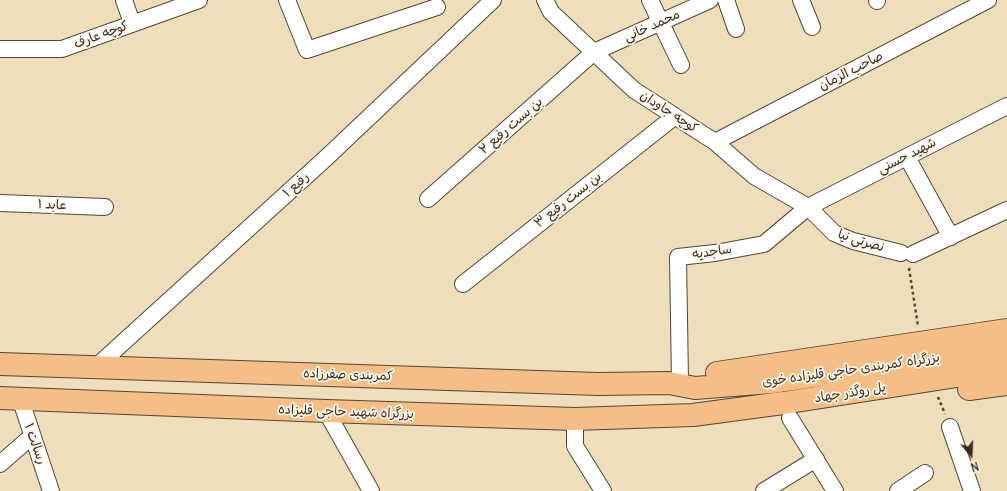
<!DOCTYPE html>
<html>
<head>
<meta charset="utf-8">
<style>
	body { margin:0 }
	#map { position:relative; width:1007px; height:491px; overflow:hidden; background:#eedebc; font-family:Delius,sans-serif }
	canvas { display:block }
	.north { position:absolute; left:951px; top:435px; width:40px; height:40px; -webkit-text-stroke:3px #fbf7ec; paint-order:stroke; rotate:162deg; font-size:11px; font-weight:700; line-height:16px; text-align:center; color:#3b2a1e }
	.north::after { content:''; display:block; margin:auto; width:14px; height:18px; background:#3b2a1e; clip-path:polygon(50% 0,100% 100%,50% 72%,0 100%) }
</style>
</head>
<body>
<div id="map">
<canvas width="1007" height="491"></canvas>
<div class="north">N</div>
</div>
<script>
const ctx = document.querySelector('canvas').getContext('2d');
ctx.lineJoin = 'round';
const poly = rows => new Path2D(rows.map(r => 'M' + r).join(''));
function trace(path, color, width, dash) { ctx.strokeStyle = color; ctx.lineWidth = width; ctx.lineCap = dash ? 'butt' : 'round'; ctx.setLineDash(dash || []); ctx.stroke(path); }
function drawText(font, color, halo, rows, align = 'center') {
  ctx.font = font + ' Delius,"Playpen Sans Arabic",sans-serif'; ctx.lineWidth = 3.5; ctx.setLineDash([]); ctx.textBaseline = 'middle'; ctx.strokeStyle = halo; ctx.fillStyle = color; for (const [text, x, y, turn = 0] of rows) {
    ctx.save(); ctx.translate(x, y); ctx.rotate((+turn || 0) * Math.PI / 180); ctx.textAlign = isNaN(turn) ? turn : align; if (halo) ctx.strokeText(text, 0, 0); ctx.fillText(text, 0, 0); ctx.restore();
  }
}
const minor = poly([
	[124,0,132,23],
	[287,0,307,50,437,7],
	[545,0,551,12,634,90,715,142,754,176,808,207,834,233,853,241,901,253],
	[650,0,681,65],
	[726,0,736,29],
	[801,0,812,27],
	[877,0,877,1],
	[0,49,62,49,199,0],
	[715,142,988,0],
	[907,157,951,237],
	[428,199,594,52,710,0],
	[0,203,105,207],
	[913,254,1007,210],
	[463,284,674,117],
	[96,367,326,158,493,0],
	[680,381,678,257,715,253,764,244,808,207,1007,106],
	[20,398,51,491],
	[326,411,371,491],
	[790,418,835,491],
	[575,419,575,446,603,491],
	[950,427,972,491],
	[0,464,32,436],
	[764,491,816,459],
	[898,491,925,473]
]);
const trunk = poly([
	[0,364,598,384,669,383,695,388,771,382,1007,348],
	[717,373,1007,330],
	[969,389,1007,384],
	[0,398,326,411,575,419,693,415,783,403,1007,368]
]);
trace(minor, '#564536', 18);
trace(trunk, '#564536', 24);
trace(poly([
	[909,268,918,326],
	[938,397,945,414]
]), '#564536', 2.5, [3, 3]);
trace(minor, '#fff', 16);
trace(trunk, '#f5be86', 22);
drawText('13px', '#3b2a1e', '#fbf7ec', [
	["محمد خانی",652,26,-24],
	["کوچه عارف",101,35,-20],
	["صاحب الزمان",851,71,-27],
	["کوچه جاودان",669,112,33],
	["بن بست رفیع ۲",511,126,-41],
	["شهید حسنی",907,156,-27],
	["رفیع ۱",296,185,-42],
	["بن بست رفیع ۳",568,200,-38],
	["عابد ۱",52,205,3],
	["نصرتی نیا",861,241,17],
	["ساجدیه",712,252,-8],
	["بزرگراه کمربندی حاجی قلیزاده خوی",851,370,-8],
	["کمربندی صفرزاده",348,375,2],
	["پل روگذر جهاد",850,393,-9],
	["بزرگراه شهید حاجی قلیزاده",346,412,2],
	["رسالت ۱",35,444,71]
]);
</script>
</body>
</html>
